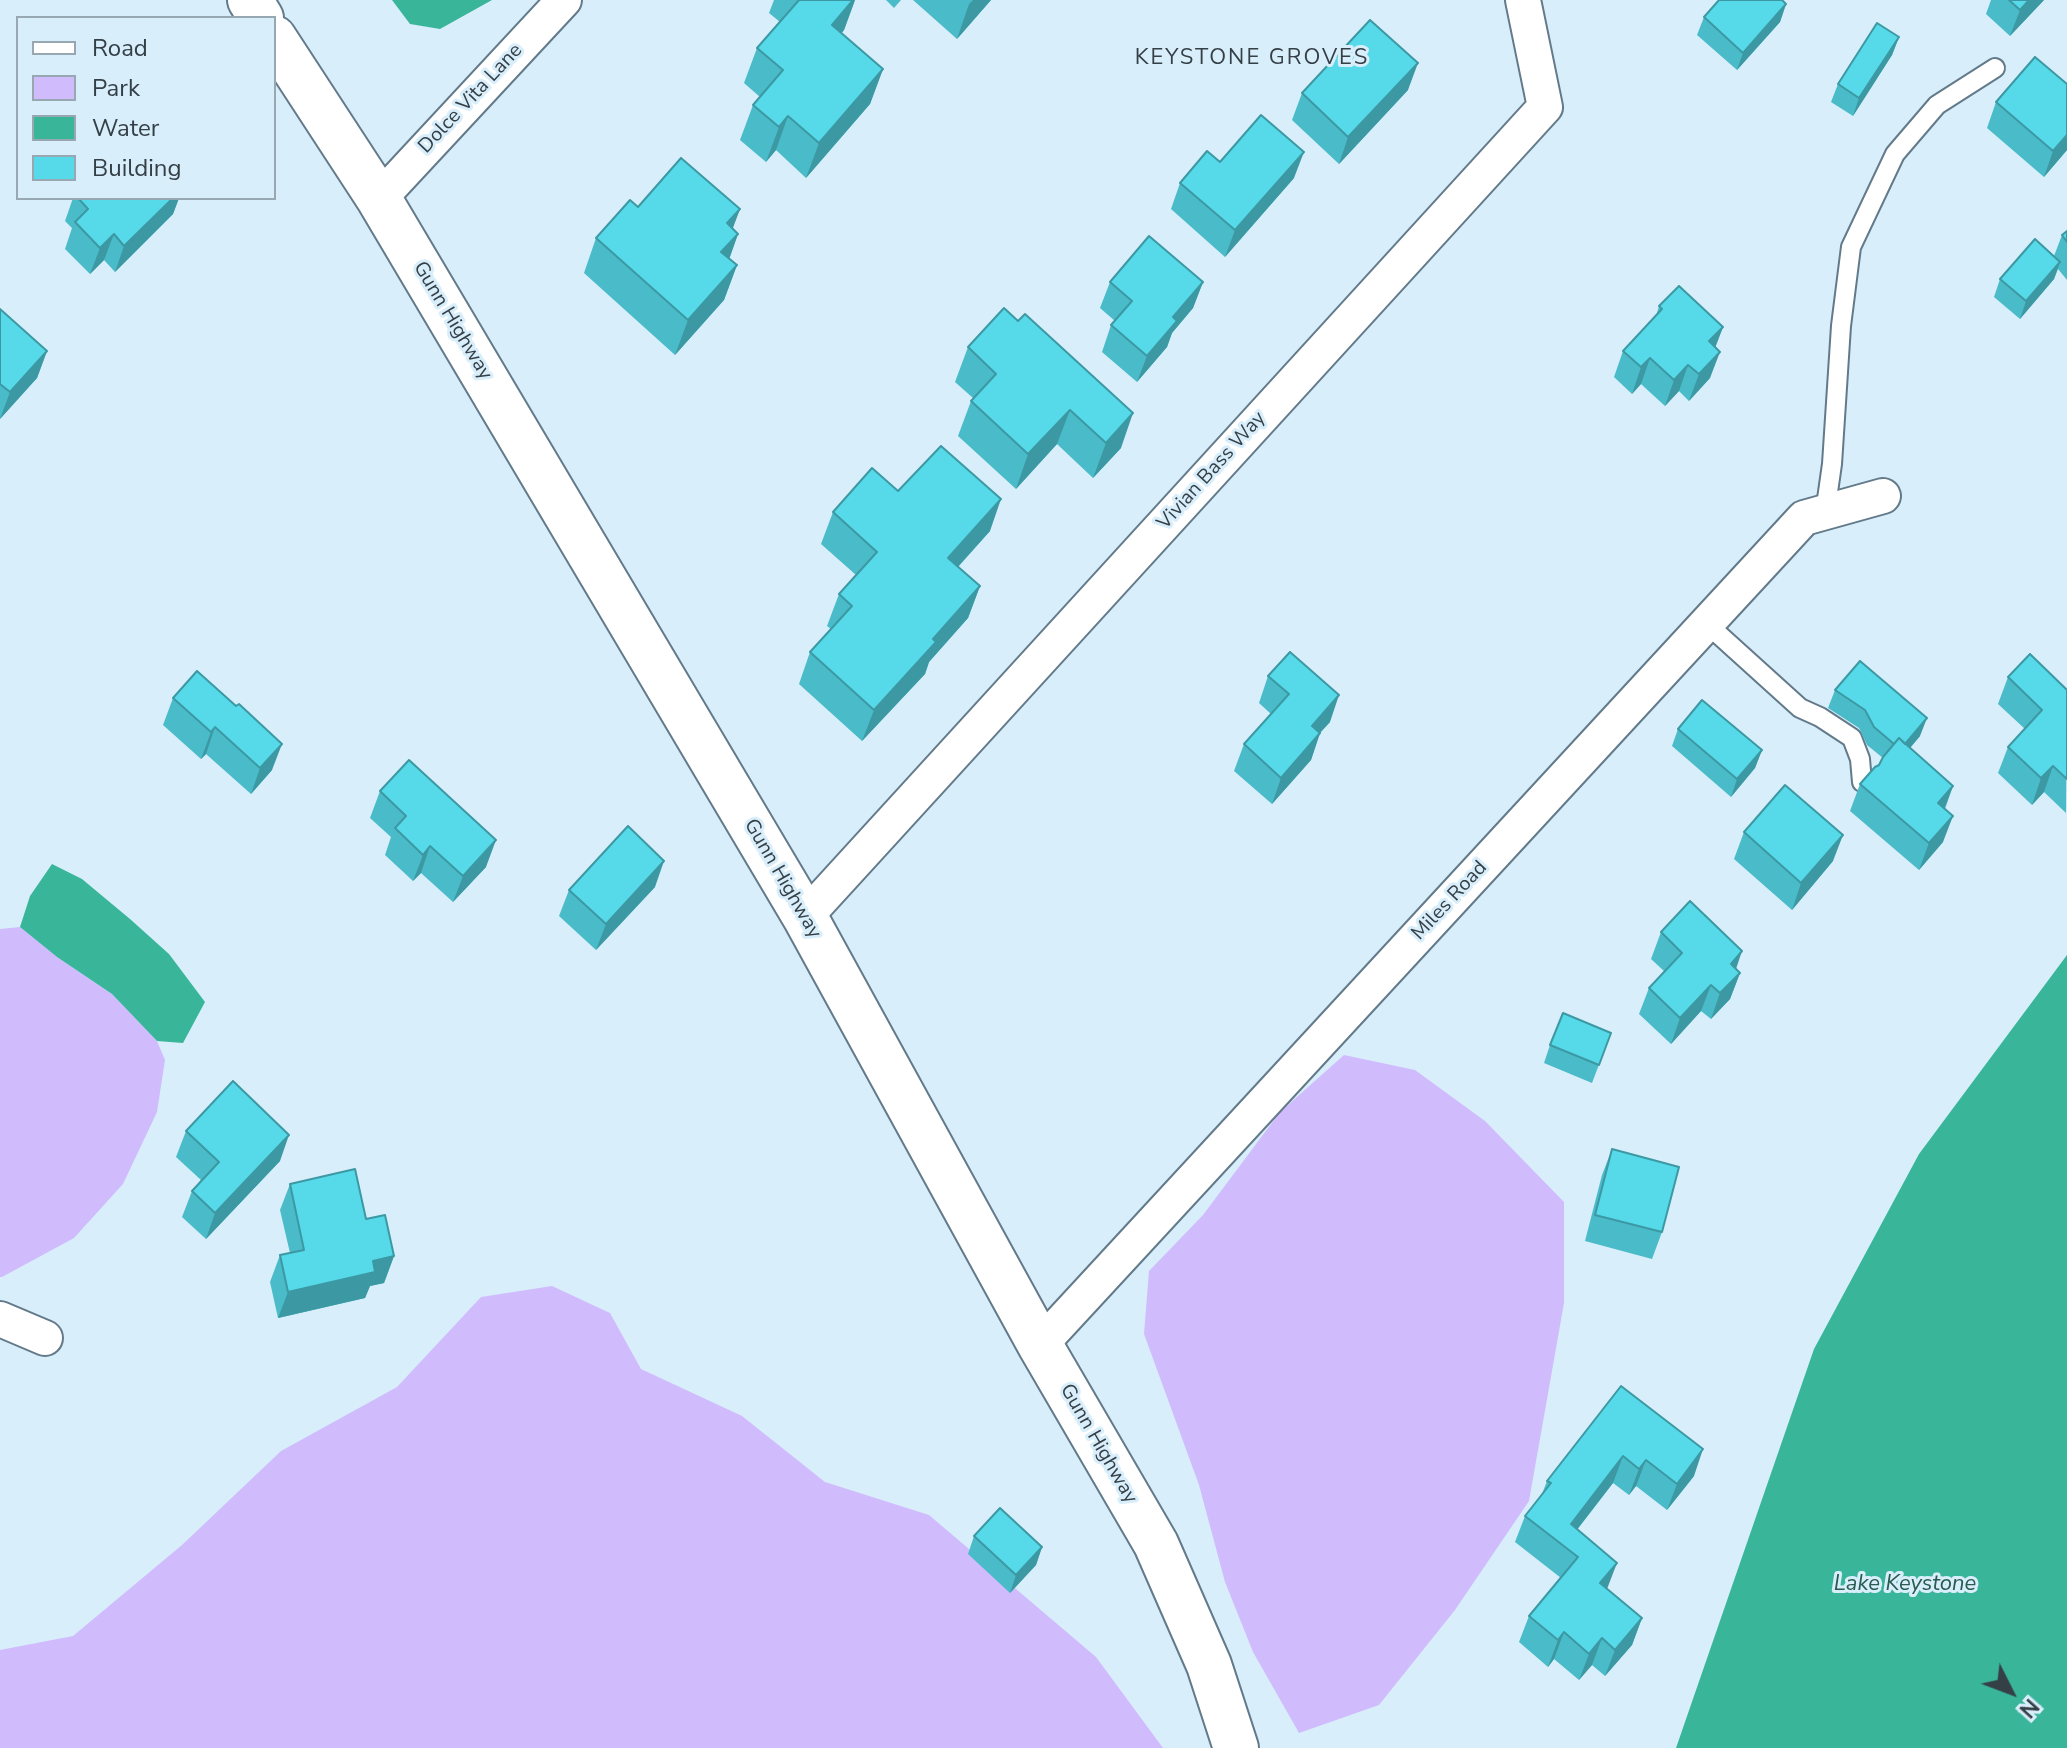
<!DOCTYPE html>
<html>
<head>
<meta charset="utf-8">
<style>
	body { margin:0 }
	#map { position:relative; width:2067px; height:1748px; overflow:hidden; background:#d9eefb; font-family:"Nunito Sans",sans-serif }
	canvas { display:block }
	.legend { position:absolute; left:16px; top:16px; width:260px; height:184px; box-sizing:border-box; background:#d9eefb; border:2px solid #97a8b3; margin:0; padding:10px 14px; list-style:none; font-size:24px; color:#343f46 }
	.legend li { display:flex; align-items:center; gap:16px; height:40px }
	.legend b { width:40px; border:2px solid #97a8b3 }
	.north { position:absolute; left:1971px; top:1652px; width:80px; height:80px; -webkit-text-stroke:6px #d9eefb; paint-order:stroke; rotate:132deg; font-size:22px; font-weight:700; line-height:32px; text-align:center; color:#343f46 }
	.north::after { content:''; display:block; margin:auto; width:28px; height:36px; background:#343f46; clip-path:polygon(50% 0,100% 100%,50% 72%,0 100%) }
</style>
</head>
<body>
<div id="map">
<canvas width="2067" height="1748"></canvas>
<ul class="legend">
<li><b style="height:10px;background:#fff"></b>Road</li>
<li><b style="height:22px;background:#d0bcfd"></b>Park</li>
<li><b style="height:22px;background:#39b59a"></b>Water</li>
<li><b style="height:22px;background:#56dae9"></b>Building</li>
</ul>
<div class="north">N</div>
</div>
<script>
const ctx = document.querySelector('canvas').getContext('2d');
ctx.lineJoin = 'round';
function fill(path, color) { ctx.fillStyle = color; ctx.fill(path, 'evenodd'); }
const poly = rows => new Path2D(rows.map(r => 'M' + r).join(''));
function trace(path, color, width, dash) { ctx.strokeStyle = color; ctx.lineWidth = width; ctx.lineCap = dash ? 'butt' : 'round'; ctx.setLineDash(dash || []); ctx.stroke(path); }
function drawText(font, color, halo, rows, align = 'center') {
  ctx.font = font + ' "Nunito Sans",sans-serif'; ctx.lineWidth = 6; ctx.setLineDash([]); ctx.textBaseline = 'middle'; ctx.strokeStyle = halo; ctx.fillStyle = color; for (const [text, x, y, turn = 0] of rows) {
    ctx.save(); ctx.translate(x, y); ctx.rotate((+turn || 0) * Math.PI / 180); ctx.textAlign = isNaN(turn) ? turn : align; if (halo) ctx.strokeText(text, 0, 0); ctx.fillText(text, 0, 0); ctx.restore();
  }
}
fill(poly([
	[20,927,57,957,112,994,157,1041,165,1060,157,1112,123,1184,74,1238,2,1277,0,1277,0,929],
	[1344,1055,1415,1070,1485,1121,1564,1202,1564,1303,1529,1501,1455,1610,1379,1705,1299,1733,1253,1652,1225,1582,1199,1485,1144,1334,1149,1271,1203,1215,1280,1112],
	[552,1286,610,1313,641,1369,742,1416,825,1482,929,1515,1096,1657,1163,1748,0,1748,0,1650,73,1636,182,1545,281,1451,397,1387,481,1297]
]), '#d0bcfd');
fill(poly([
	[392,0,492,0,440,29,410,24],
	[52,864,82,879,130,919,169,954,205,1002,183,1043,157,1041,112,994,57,957,20,927,30,896],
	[2067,955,2067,1748,1676,1748,1814,1349,1919,1154]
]), '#39b59a');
const lane = poly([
	[1825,513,1832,464,1841,326,1851,247,1895,154,1937,105,1995,68],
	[1706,623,1800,708,1820,717,1852,738,1860,759,1862,782]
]);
const street = poly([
	[379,199,564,0],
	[805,917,1545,107,1523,0],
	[0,1319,45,1338],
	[1040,1345,1804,518,1883,496]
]);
const secondary = poly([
	[250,0,261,18],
	[274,38,379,199,805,917,1040,1345,1156,1544,1209,1665,1236,1748]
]);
trace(lane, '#637a8a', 22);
trace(street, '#637a8a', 38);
trace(secondary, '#637a8a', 48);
trace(lane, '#fff', 18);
trace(street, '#fff', 34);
trace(secondary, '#fff', 44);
fill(poly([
	[774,0,855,0,844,30,842,33,883,69,870,104,806,178,776,150,766,162,740,140,753,105,760,97,744,83,757,48,780,22,769,13],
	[886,0,901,0,894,8],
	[913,0,991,0,957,39],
	[1991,0,2044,0,2010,36,1986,14],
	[1786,4,1780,22,1737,70,1697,35,1704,17],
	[1899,37,1892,55,1853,116,1831,102,1838,84],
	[2067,84,2067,150,2044,177,1987,128,1996,102],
	[1408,90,1339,164,1292,120,1302,93],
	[1220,162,1294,178,1225,257,1171,209,1180,183],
	[73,198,179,198,173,214,115,272,104,260,90,274,65,249,72,228,65,221],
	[638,207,740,209,732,228,738,234,729,259,737,265,724,300,675,355,584,273,596,238],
	[2067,231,2067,280,2058,269,2054,279,2020,319,1994,297,2000,279,2054,256,2062,235],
	[1110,282,1203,282,1193,308,1172,333,1167,347,1137,382,1102,352,1111,325,1115,321,1100,308],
	[1659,306,1723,327,1715,348,1710,378,1689,401,1679,391,1665,406,1641,384,1632,394,1614,377,1623,351,1656,316],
	[1004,308,1121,448,1093,478,1057,444,1016,489,958,436,971,401,973,398,955,382,968,347],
	[0,309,47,351,37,378,0,419],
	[898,491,990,531,958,567,980,586,968,618,929,662,925,674,862,741,799,684,810,652,831,629,827,626,839,594,856,575,821,544,833,512],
	[197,671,272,770,251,794,206,754,201,759,163,725,173,698],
	[1268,676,1330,722,1320,733,1311,760,1272,804,1234,771,1244,744,1271,714,1259,703],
	[2008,677,2067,690,2066,813,2044,792,2032,805,1998,773,2008,747,2025,729,1998,704],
	[1835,690,1920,736,1910,748,1953,786,1945,809,1943,842,1919,870,1850,811,1860,784,1879,765,1883,758,1867,745,1859,728,1828,708],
	[1678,729,1762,750,1755,768,1731,797,1672,746],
	[380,791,486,867,453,902,421,873,413,881,385,855,391,837,370,818],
	[1744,832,1833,861,1792,910,1734,859],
	[655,887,596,950,559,916,569,890],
	[1661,932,1736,969,1740,973,1730,999,1711,1019,1701,1011,1671,1044,1639,1014,1649,988,1664,971,1651,959],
	[1611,1033,1592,1083,1544,1063,1550,1045],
	[186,1131,280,1161,206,1239,182,1217,192,1191,201,1180,176,1157],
	[1612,1149,1662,1232,1652,1259,1585,1241,1602,1175],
	[290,1184,366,1219,394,1256,384,1283,370,1286,365,1298,278,1318,270,1282,280,1255,290,1253,280,1210],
	[1621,1386,1694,1476,1667,1510,1636,1486,1629,1495,1613,1483,1577,1530,1607,1589,1642,1618,1632,1645,1605,1676,1592,1665,1579,1680,1554,1659,1548,1667,1519,1642,1529,1616,1561,1578,1515,1542,1525,1516,1542,1494,1547,1481],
	[974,1536,1042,1547,1036,1565,1010,1593,968,1554]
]), '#4abbc8');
fill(poly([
	[853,0,855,0,844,30,819,59,832,25],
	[973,0,991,0,957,39,969,4],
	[2029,0,2044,0,2010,36,2020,10],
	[1786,4,1780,22,1737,70,1743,53],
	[1899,37,1892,55,1853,116,1859,98],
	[1418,63,1408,90,1339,164,1348,137],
	[883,69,870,104,806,178,819,143],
	[788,116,776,150,766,162,779,127],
	[2067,135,2067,150,2044,177,2053,151],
	[1304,152,1294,178,1225,257,1235,230],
	[173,198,179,198,173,214,115,272,124,246],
	[740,209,727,244,727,223],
	[114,234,104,260,90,274,100,248],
	[738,234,726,268,721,252],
	[2060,262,2054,279,2020,319,2026,301],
	[737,265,724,300,675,355,688,320],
	[1203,282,1193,308,1172,333,1167,347,1137,382,1147,356,1173,317],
	[1723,327,1713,353,1709,341],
	[47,351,37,378,0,419,10,392],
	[1720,352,1710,378,1689,401,1699,374],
	[1650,358,1641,384,1632,394,1641,367],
	[1688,365,1679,391,1665,406,1674,380],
	[1070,410,1057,444,1016,489,1028,454],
	[1133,413,1121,448,1093,478,1106,443],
	[1001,499,990,531,937,590,948,558],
	[980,586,968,618,929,662,925,674,862,741,874,710,933,639],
	[1339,695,1330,722,1302,752,1312,726],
	[1927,718,1920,736,1894,767,1900,749],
	[215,727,206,754,201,759,211,732],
	[1320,733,1311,760,1272,804,1281,778],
	[282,744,272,770,251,794,260,768],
	[1762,750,1755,768,1731,797,1737,779],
	[2053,766,2044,792,2032,805,2041,778],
	[1953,786,1943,812,1938,803],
	[1953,816,1943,842,1919,870,1929,843],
	[1843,835,1833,861,1792,910,1801,883],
	[496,840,486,867,453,902,463,876],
	[430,846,421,873,413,881,423,855],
	[664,861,655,887,596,950,606,924],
	[1742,951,1733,978,1731,964],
	[1740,973,1730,999,1711,1019,1720,993],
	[1711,985,1701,1011,1671,1044,1680,1018],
	[289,1135,280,1161,206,1239,215,1213],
	[394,1256,384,1283,370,1286,365,1298,278,1318,288,1292,373,1261],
	[1703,1449,1694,1476,1667,1510,1677,1484],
	[1623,1456,1613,1483,1564,1546,1571,1524],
	[1646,1460,1636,1486,1629,1495,1639,1469],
	[1042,1547,1036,1565,1010,1593,1016,1575],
	[1617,1563,1607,1589,1600,1583],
	[1642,1618,1632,1645,1605,1676,1615,1650],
	[1564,1632,1554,1659,1548,1667,1558,1640],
	[1602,1638,1592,1665,1579,1680,1589,1654]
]), '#3c99a3');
const building = poly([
	[799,0,853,0,832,25,883,69,819,143,788,116,779,127,753,105,783,70,757,48,799,0],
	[1719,0,1782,0,1786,4,1743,53,1704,17,1719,0],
	[2009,0,2029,0,2020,10,2009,0],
	[1370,20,1418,63,1348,137,1302,93,1370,20],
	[1877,23,1899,37,1859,98,1838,84,1877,23],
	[2035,57,2067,84,2067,135,2053,151,1996,102,2035,57],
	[1261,115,1304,152,1235,230,1180,183,1207,151,1220,162,1261,115],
	[681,158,740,209,727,223,738,234,721,252,737,265,688,320,596,238,630,200,638,207,681,158],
	[78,198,173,198,124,246,114,234,100,248,75,222,88,209,78,198],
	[2067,231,2067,242,2062,235,2067,231],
	[1149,236,1203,282,1173,317,1177,321,1147,356,1111,325,1132,301,1110,282,1149,236],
	[2035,239,2060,262,2026,301,2000,279,2035,239],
	[1679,286,1723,327,1709,341,1720,352,1699,374,1688,365,1674,380,1650,358,1641,367,1623,351,1662,309,1659,306,1679,286],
	[1004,308,1018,321,1025,314,1133,413,1106,443,1070,410,1028,454,971,401,996,374,968,347,1004,308],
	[0,309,47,351,10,392,0,384,0,309],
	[941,446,1001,499,948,558,980,586,933,639,936,642,874,710,810,652,852,606,839,594,877,552,833,512,872,468,898,491,941,446],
	[1290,652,1339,695,1312,726,1320,733,1281,778,1244,744,1289,694,1268,676,1290,652],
	[2030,654,2067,690,2067,779,2053,766,2041,778,2008,747,2042,710,2008,677,2030,654],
	[1860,661,1927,718,1905,744,1899,738,1894,744,1874,727,1865,710,1835,690,1860,661],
	[197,671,236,706,239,704,282,744,260,768,215,727,211,732,173,698,197,671],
	[1702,700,1762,750,1737,779,1678,729,1702,700],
	[1899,738,1953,786,1938,803,1953,816,1929,843,1860,784,1875,767,1879,765,1883,757,1899,738],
	[409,760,496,840,463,876,430,846,423,855,395,828,406,816,380,791,409,760],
	[1785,785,1843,835,1801,883,1744,832,1785,785],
	[628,826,664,861,606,924,569,890,628,826],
	[1690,901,1742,951,1731,964,1740,973,1720,993,1711,985,1680,1018,1649,988,1682,953,1661,932,1690,901],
	[1563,1013,1611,1033,1599,1065,1550,1045,1563,1013],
	[233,1081,289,1135,215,1213,192,1191,219,1162,186,1131,233,1081],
	[1612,1149,1679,1167,1662,1232,1595,1215,1612,1149],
	[355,1169,366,1219,385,1215,394,1256,373,1261,375,1272,288,1292,280,1255,304,1250,290,1184,355,1169],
	[1621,1386,1703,1449,1677,1484,1646,1460,1639,1469,1623,1456,1571,1524,1617,1563,1600,1583,1642,1618,1615,1650,1602,1638,1589,1654,1564,1632,1558,1640,1529,1616,1578,1557,1525,1516,1551,1483,1547,1481,1621,1386],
	[1000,1508,1042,1547,1016,1575,974,1536,1000,1508]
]);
fill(building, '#56dae9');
trace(building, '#3c99a3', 2);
drawText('20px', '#343f46', '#d9eefb', [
	["Dolce Vita Lane",471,99,-47],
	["Gunn Highway",452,321,59],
	["Vivian Bass Way",1212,471,-48],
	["Gunn Highway",782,879,60],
	["Miles Road",1450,901,-47],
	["Gunn Highway",1098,1444,60]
]);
ctx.letterSpacing = '2px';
drawText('22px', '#343f46', '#d9eefb', [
	["KEYSTONE GROVES",1252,59]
]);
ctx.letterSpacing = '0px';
drawText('italic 22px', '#295b4f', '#d9eefb', [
	["Lake Keystone",1905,1585]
]);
</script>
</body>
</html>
